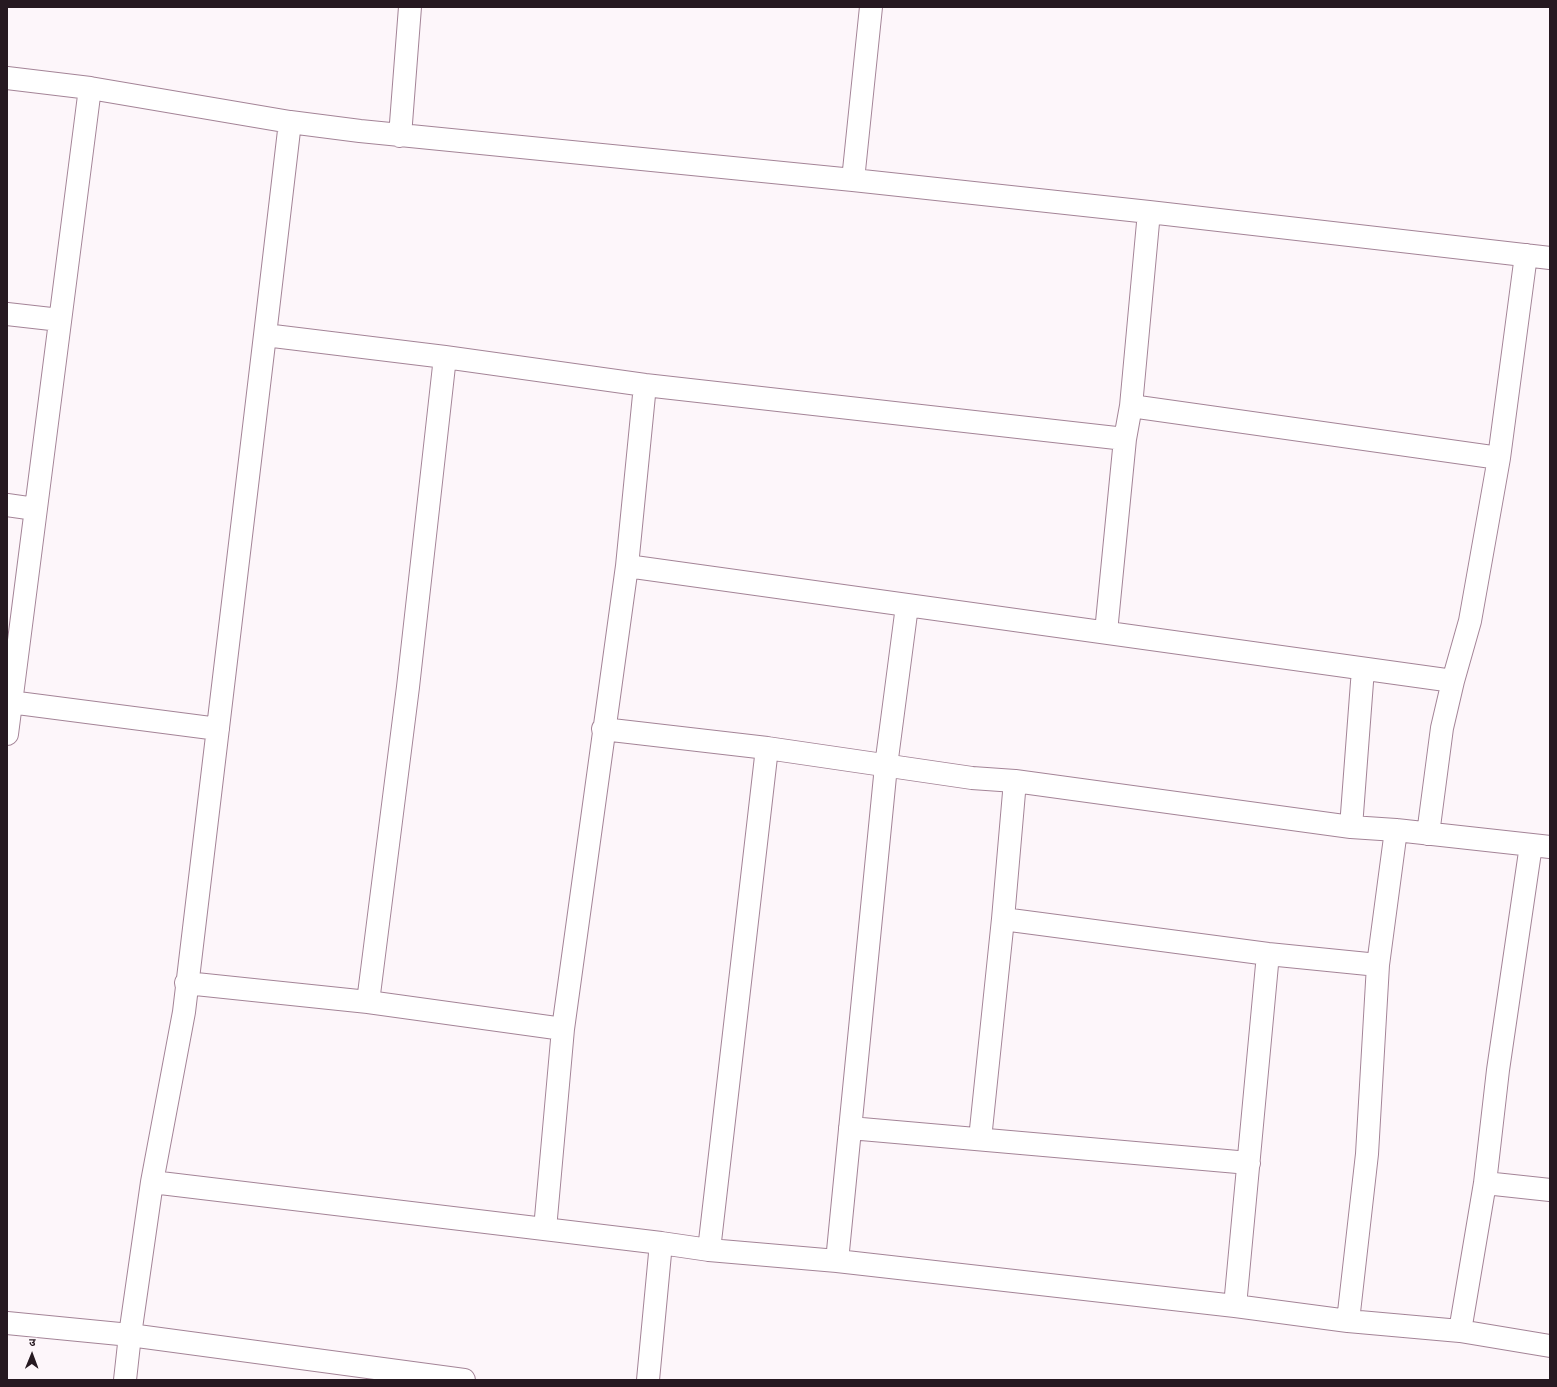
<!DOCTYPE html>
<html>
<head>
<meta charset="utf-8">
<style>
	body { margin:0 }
	#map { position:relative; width:1557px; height:1387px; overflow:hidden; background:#fdf6fa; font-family:"Fira Sans Condensed","Noto Sans Devanagari",sans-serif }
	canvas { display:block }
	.frame { position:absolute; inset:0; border:8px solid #261921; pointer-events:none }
	.north { position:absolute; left:12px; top:1335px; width:40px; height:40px; -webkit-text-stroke:3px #fdf6fa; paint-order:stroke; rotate:1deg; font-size:11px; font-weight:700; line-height:16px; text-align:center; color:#261921 }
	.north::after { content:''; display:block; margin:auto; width:14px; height:18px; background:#261921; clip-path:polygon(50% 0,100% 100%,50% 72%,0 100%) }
</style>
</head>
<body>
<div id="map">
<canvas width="1557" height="1387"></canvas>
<div class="frame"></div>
<div class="north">उ</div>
</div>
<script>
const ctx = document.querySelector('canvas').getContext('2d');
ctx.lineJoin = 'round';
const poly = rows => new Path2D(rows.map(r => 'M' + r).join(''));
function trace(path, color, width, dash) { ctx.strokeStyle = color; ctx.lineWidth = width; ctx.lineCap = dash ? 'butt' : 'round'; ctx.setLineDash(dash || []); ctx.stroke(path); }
const minor = poly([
	[7,78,90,88,290,122,360,131,853,180,1149,212,1550,258],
	[400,136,410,7],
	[853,180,871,7],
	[7,314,60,320],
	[265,335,445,357,645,385,1125,439],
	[1131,406,1499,458],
	[7,505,35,509],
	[627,566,1453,681],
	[1106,632,1125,439,1131,406,1149,212],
	[10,702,218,729],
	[603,729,767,748,972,778,1015,781,1351,827,1396,830,1550,847],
	[7,734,90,88],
	[1351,827,1363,669],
	[1428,834,1442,728,1453,681,1470,621,1499,458,1526,255],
	[1003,919,1268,954,1378,965],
	[186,983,368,1002,563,1029],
	[368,1002,408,687,445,357],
	[850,1128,1249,1163],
	[980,1139,1003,919,1015,781],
	[152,1182,661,1243,709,1250,837,1261,1235,1306,1348,1321,1460,1331,1550,1346],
	[1485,1183,1550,1190],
	[545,1229,563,1029,627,566,645,385],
	[709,1250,767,748],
	[837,1261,886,766,907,606],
	[1235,1306,1268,954],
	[1348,1321,1367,1154,1378,965,1396,830],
	[7,1323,130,1335,464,1380],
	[1460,1331,1485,1183,1498,1070,1531,845],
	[125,1380,130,1335,152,1182,184,1012,265,335,290,122],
	[648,1380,661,1243]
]);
trace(minor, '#a48497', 24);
trace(minor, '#fff', 22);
</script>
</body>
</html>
